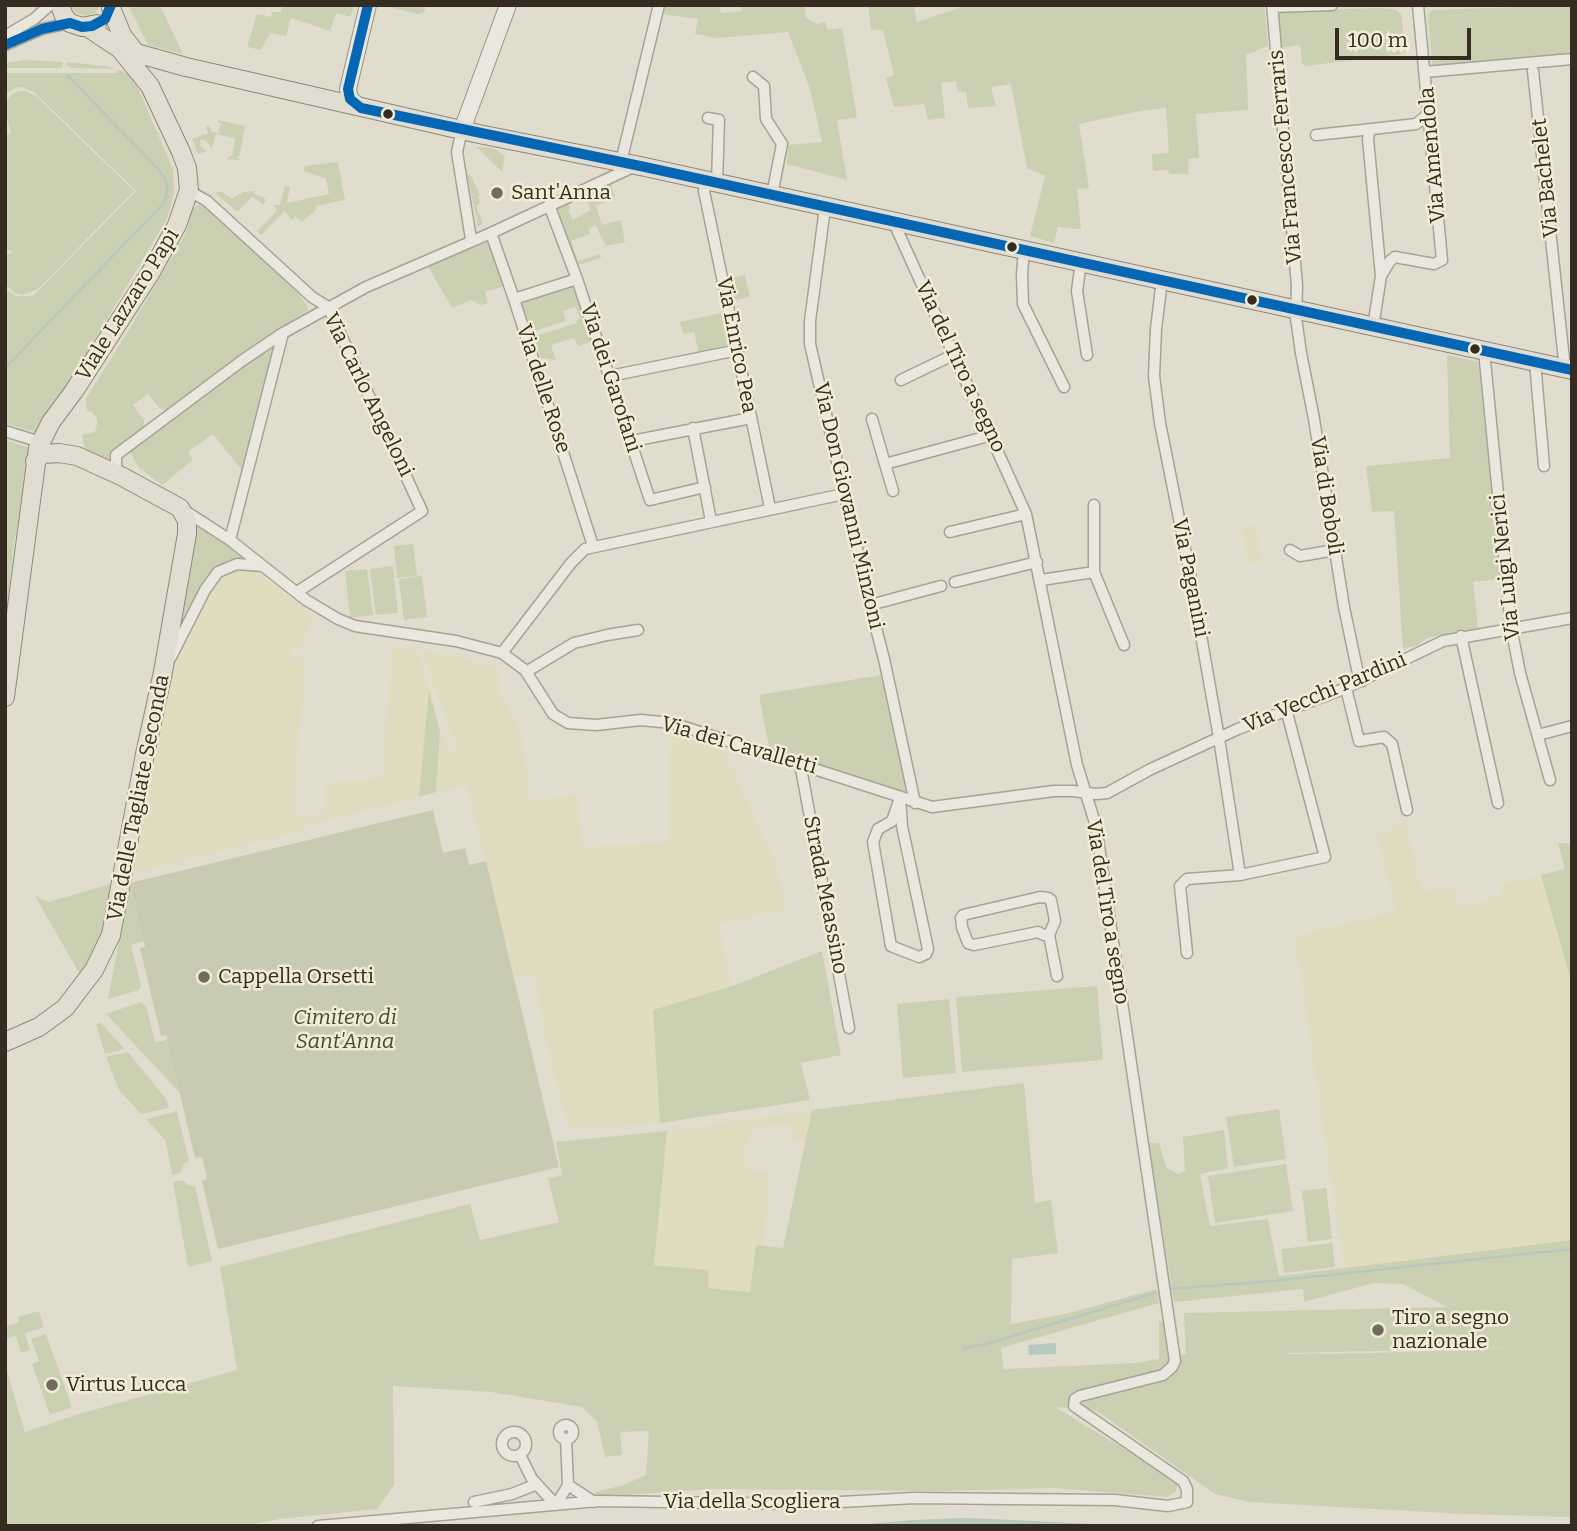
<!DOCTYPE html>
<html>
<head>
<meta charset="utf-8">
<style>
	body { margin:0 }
	#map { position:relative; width:1577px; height:1531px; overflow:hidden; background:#e1ddce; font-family:Bitter,serif }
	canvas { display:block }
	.frame { position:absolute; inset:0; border:7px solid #342c20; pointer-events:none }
	.scale { position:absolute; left:1335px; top:28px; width:136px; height:32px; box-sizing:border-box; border:4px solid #342c20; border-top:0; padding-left:9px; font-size:21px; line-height:24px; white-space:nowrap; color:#342c20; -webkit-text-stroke:5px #f1ecd5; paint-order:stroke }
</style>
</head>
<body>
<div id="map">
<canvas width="1577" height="1531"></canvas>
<div class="frame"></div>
<div class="scale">100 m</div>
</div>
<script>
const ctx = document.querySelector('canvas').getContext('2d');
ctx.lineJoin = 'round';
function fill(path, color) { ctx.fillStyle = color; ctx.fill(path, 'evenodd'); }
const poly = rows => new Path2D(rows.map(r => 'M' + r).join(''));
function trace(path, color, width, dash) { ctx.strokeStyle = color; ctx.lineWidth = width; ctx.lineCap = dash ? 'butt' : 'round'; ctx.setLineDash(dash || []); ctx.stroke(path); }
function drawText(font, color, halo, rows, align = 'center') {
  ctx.font = font + ' Bitter,serif'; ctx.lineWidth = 5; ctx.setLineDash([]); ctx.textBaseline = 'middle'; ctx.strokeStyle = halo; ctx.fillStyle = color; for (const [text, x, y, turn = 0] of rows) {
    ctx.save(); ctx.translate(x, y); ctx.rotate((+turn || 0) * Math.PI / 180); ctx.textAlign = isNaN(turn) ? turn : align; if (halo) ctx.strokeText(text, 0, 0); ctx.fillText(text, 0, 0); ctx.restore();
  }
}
fill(poly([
	[1256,524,1262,561,1248,564,1242,526],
	[238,569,257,571,315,616,308,628,302,647,290,649,291,659,303,658,305,663,294,811,303,817,324,812,325,782,382,779,392,648,418,650,429,689,419,797,302,826,298,832,135,873,131,871,168,682,209,593,224,574],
	[422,651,439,652,497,667,500,677,499,691,522,734,530,799,578,795,582,846,669,843,670,733,723,749,775,861,786,909,719,924,732,986,653,1010,660,1123,576,1129,569,1125,564,1115,548,1050,534,972,514,978,467,785,436,792,440,732,452,755,458,752],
	[1405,822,1422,892,1452,887,1459,906,1502,896,1499,885,1541,875,1572,984,1572,1240,1344,1268,1295,936,1396,911,1377,834],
	[812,1110,805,1143,791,1140,793,1125,765,1125,753,1130,746,1144,744,1157,747,1170,771,1172,763,1246,756,1246,750,1292,707,1288,709,1270,654,1265,667,1131]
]), '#dfdcc0');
fill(poly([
	[70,5,100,5,96,13,84,16,76,13],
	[128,5,160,5,183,54,148,45],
	[286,5,354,5,351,17,336,13,330,31,291,18,286,36,270,33,261,50,247,47,257,14,271,17,272,12,282,12,281,8],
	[380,5,426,5,424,12,418,14],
	[664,5,719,5,721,13,741,11,741,5,804,5,806,18,817,24,825,22,828,30,842,28,857,118,837,120,847,180,787,164,788,145,822,142,810,89,788,32,717,38,695,34,698,19,667,15,662,13],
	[868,5,914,5,917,22,968,5,1264,5,1268,46,1246,55,1248,110,1196,114,1199,158,1188,159,1189,174,1170,174,1167,170,1153,171,1152,154,1169,153,1166,108,1140,111,1079,124,1089,188,1077,189,1081,229,1058,227,1054,243,1030,236,1045,176,1027,168,1011,84,991,87,996,106,968,108,966,92,958,92,956,81,941,83,945,118,928,120,924,104,894,107,886,78,894,75,883,30,871,30],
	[1572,5,1572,56,1437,67,1432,63,1428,14,1432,10],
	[1379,8,1395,9,1401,14,1406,51,1402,54,1306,66,1302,64,1300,45,1280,48,1277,14,1279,11],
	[25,60,63,62,62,68,5,68,5,63],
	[67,62,106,66,132,74,173,169,174,193,167,219,39,433,5,423,5,289,16,296,33,296,136,191,34,92,22,87,15,88,5,95,5,73,117,73,117,69,72,68,67,66],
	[19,91,26,91,37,97,134,191,38,289,22,295,15,293,5,284,5,252,10,254,12,251,5,248,5,135,11,133,5,113,5,103,12,94],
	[218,120,245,126,240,155,237,158,243,161,226,159,232,155,235,138,216,134,212,148,205,140,200,140,201,147,207,151,198,154,192,139,208,133,206,127,209,126,212,132,218,133,221,123,218,122],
	[477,147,493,148,505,156,502,172],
	[338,162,345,200,316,206,316,210,302,222,295,216,292,220,285,211,261,235,257,231,277,211,274,205,280,205,285,186,290,187,287,203,329,194,326,179,304,171,305,166],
	[467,174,471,176,480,195,478,196,480,203,476,206,483,224,478,227],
	[611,183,615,198,596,206,602,225,621,220,625,242,606,246,595,225,589,229,590,234,571,241,578,261,600,254,601,258,575,266,557,209,568,203,570,208,568,210,573,220,591,210,584,195],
	[220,191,232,199,243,192,255,191,254,194,263,197,266,200,263,205,253,196,238,211,235,210,215,193],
	[197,205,205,206,298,293,308,307,308,311,254,344,167,410,159,408,148,394,133,405,144,420,144,430,112,455,109,464,85,449,82,435,95,432,97,424,97,419,92,412,87,411,86,398,124,338,185,235,192,209],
	[488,242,505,286,485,292,488,303,481,305,471,300,452,308,427,265],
	[745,275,750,297,730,301,725,279],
	[573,284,593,341,578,346,574,338,567,340,551,345,556,360,541,358,533,337,577,323,576,320,580,319,576,307,563,311,566,321,531,332,521,302],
	[725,312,732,344,699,353,694,332,683,334,680,322],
	[273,348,274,353,244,473,213,434,188,452,193,460,162,485,138,467,130,451,268,349],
	[1447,355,1478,362,1501,579,1473,582,1478,628,1427,638,1417,646,1403,648,1394,511,1372,512,1366,466,1450,458],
	[5,440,33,449,14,542,5,627],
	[192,520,249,558,229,560,214,569,202,585,174,645],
	[413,544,417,576,397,578,394,546],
	[393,566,398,613,376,615,370,569],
	[367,569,373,615,350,618,345,571],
	[422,576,427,617,404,620,399,579],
	[881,675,909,797,769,747,759,695],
	[429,689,440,732,436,792,419,797],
	[1558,843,1572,844,1572,984,1541,875,1565,869],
	[117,882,104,935,81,976,35,896,49,902],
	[130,883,144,941,131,945,141,985,139,990,108,999],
	[822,951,841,1055,801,1063,810,1100,660,1123,653,1010,732,986],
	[1097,986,1103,1060,962,1072,956,997],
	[949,999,956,1073,903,1078,897,1004],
	[141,1002,146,1006,155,1042,167,1040,180,1093,106,1014],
	[101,1023,125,1049,105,1054,96,1024],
	[128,1052,167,1100,169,1108,141,1114,119,1090,106,1057],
	[1024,1083,1035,1203,1051,1200,1058,1253,1012,1259,1011,1324,1065,1314,1157,1289,1159,1303,1001,1348,1004,1369,1136,1363,1159,1359,1159,1321,1166,1322,1170,1356,1186,1354,1184,1313,1448,1307,1403,1284,1374,1283,1304,1302,1303,1289,1174,1302,1148,1143,1159,1143,1166,1167,1178,1174,1185,1171,1183,1137,1224,1130,1228,1168,1200,1174,1210,1226,1268,1219,1279,1276,1572,1240,1572,1517,1464,1514,1249,1502,1215,1494,1097,1411,1055,1407,1178,1482,1176,1491,1168,1497,1052,1488,941,1491,712,1489,595,1497,595,1492,624,1485,646,1475,649,1431,620,1432,622,1455,605,1457,597,1421,582,1407,491,1392,393,1386,394,1485,377,1509,280,1519,242,1526,5,1526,5,1365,25,1432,75,1415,237,1370,220,1267,470,1204,480,1240,559,1222,548,1178,562,1175,556,1142,667,1131,654,1265,709,1270,708,1288,750,1292,756,1245,783,1248,812,1110],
	[1512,1348,1371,1353,1287,1354,1287,1353],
	[1279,1109,1286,1159,1234,1167,1226,1117],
	[177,1111,189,1161,184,1164,180,1173,172,1175,166,1141,146,1119],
	[1286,1164,1293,1211,1215,1223,1208,1176],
	[182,1180,188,1185,195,1186,212,1261,188,1267,173,1182],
	[1326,1188,1332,1239,1308,1242,1302,1191],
	[1332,1243,1335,1267,1284,1273,1281,1249],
	[39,1311,44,1327,25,1333,30,1350,21,1353,16,1336,5,1339,5,1327,19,1322,18,1317],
	[46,1334,72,1407,50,1415,32,1364,39,1361,31,1339]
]), '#ccd0b2');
fill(poly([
	[433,810,443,853,465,848,469,865,486,861,559,1167,218,1249,202,1181,207,1179,205,1169,202,1157,195,1158,166,1035,161,1036,140,948,145,947,130,883]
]), '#c8cab1');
fill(poly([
	[1056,1343,1056,1354,1029,1355,1028,1345],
	[965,1518,1015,1520,1132,1526,846,1526,912,1520]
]), '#b8c7bf');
trace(poly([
	[5,368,164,203,168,189,165,179,158,169,67,75],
	[1169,1289,1273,1281,1572,1249],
	[963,1348,986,1344,1155,1293]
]), '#b8c7bf', 2.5);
const street = poly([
	[1272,5,1297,285,1296,318,1301,353,1314,419,1344,607,1357,669,1362,681],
	[1272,7,1332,5],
	[5,36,34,19,50,5],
	[5,45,42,29,70,23],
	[1533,71,1565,369],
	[1425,72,1572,59],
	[753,77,764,86,766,119,782,144,772,195],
	[708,118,719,120,717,183],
	[462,130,457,152,471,239],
	[1316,135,1372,129],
	[621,162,659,5],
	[707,181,704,191,770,508],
	[189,191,207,201,312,297,328,307,422,511,297,592],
	[549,205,577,279,650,500,705,487],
	[825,208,810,321,810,344,870,605,884,659,915,803],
	[491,233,514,299,593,546],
	[1024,250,1022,274,1023,304,1064,387],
	[1081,262,1077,291,1087,355],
	[1381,276,1390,261,1395,257,1434,264,1442,260,1418,5],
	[1162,280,1156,329,1154,376,1160,423,1192,584,1219,738,1240,875],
	[514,299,577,279],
	[1373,327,1381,276,1368,139,1369,133,1372,129,1416,124,1426,116,1428,110],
	[1484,351,1511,627,1520,673,1550,780],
	[1535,362,1544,466],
	[610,376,738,350],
	[901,380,955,354],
	[872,419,885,464],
	[693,428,711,521],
	[5,431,40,442],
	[632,441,751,418],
	[121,476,116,467,116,455,243,360,283,333,366,287,491,233,633,167],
	[893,491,885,464,992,435],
	[1094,505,1094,572,1124,645],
	[182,509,230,540,306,600,338,619,355,626,456,641,502,653,525,670,553,714,568,723,596,725,641,720,672,723,932,807,1054,791,1073,791,1096,794,1107,793,1151,769,1238,729,1346,688,1443,641,1572,618],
	[950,532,1026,514],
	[230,540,283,333],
	[1290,550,1300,556,1335,550],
	[1041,580,1094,572],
	[955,582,1037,562],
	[870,605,941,586],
	[1461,636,1498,803],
	[502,653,571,563,585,549,844,494],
	[171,657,205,590,218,572,237,564,263,566],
	[526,672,574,643,607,635,638,630],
	[1346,688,1359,741,1384,737,1392,744,1407,810],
	[1538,735,1572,726],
	[800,763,849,1028],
	[900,798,902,826,928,949,926,954,919,957,891,946,873,842,878,829,892,821,900,798],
	[1049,935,1044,935,1038,932,974,945,968,943,962,927,961,918,963,915,1040,897,1048,898,1051,900,1055,921,1049,935,1057,976],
	[1187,953,1180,886,1187,879,1240,875,1325,857,1286,709],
	'559 1432a7 7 0 1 1 14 0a7 7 0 1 1-14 0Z',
	'502 1444a12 12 0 1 1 24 0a12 12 0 1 1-24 0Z',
	[520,1455,532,1479,556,1505,568,1485,566,1439],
	[568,1485,594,1502],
	[474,1502,512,1494,537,1484],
	[318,1526,598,1501,804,1504,914,1498,1009,1499,1115,1500,1168,1506,1187,1502,1187,1489,1183,1481,1074,1406,1075,1399,1080,1396,1163,1375,1172,1367,1175,1361,1096,826,1077,765,1026,514,894,223]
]);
const secondary = poly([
	[361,108,350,99,348,89,368,5],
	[462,130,508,5]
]);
const primary = poly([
	[60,5,64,16,70,23,82,27,97,24],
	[111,8,122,35,135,52],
	[136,53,186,67,479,134,645,167,1572,370],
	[5,697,38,448,51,422,74,391,151,272,177,225,189,190,187,168,181,152,150,86,120,49,87,27],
	[5,1042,39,1027,65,1008,94,970,111,935,145,754,163,672,187,534,187,521,180,508,121,476,77,456,59,453,43,454,35,461]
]);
trace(street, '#a6a297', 13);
trace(secondary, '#969286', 18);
trace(primary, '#8c887e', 20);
trace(street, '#eae7df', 10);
trace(secondary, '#eae7df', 16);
trace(primary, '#e1ded1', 18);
trace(poly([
	[368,5,348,89,350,99,361,108,645,167,1572,370],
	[5,45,42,29,70,23,82,27,92,26,105,19,111,5]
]), '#0566b3', 10);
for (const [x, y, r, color] of [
	[388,114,6,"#342c20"],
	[497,193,7,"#716a5d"],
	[1012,247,6,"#342c20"],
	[1252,300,6,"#342c20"],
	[1475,349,6,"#342c20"],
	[204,977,7,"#716a5d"],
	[1378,1330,7,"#716a5d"],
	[52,1385,7,"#716a5d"]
]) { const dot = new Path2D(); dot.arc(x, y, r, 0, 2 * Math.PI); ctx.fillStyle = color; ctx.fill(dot); trace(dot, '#f1ecd5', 2.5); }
drawText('21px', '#342c20', '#f1ecd5', [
	["Via Amendola",1433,155,-95],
	["Via Francesco Ferraris",1286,157,-95],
	["Via Bachelet",1546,178,-96],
	["Viale Lazzaro Papi",128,305,-58],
	["Via Enrico Pea",736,345,79],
	["Via del Tiro a segno",960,367,65],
	["Via dei Garofani",610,378,72],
	["Via delle Rose",543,389,72],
	["Via Carlo Angeloni",368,395,64],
	["Via di Boboli",1326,496,81],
	["Via Don Giovanni Minzoni",848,506,77],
	["Via Luigi Nerici",1506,567,-96],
	["Via Paganini",1190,578,79],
	["Via Vecchi Pardini",1325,693,-23],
	["Via dei Cavalletti",739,746,16],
	["Via delle Tagliate Seconda",139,798,-79],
	["Strada Meassino",825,895,79],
	["Via del Tiro a segno",1107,912,81],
	["Via della Scogliera",752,1502]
]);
drawText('21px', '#342c20', '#f1ecd5', [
	["Sant'Anna",511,193],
	["Cappella Orsetti",218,977],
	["Tiro a segno",1392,1318],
	["nazionale",1392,1342],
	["Virtus Lucca",66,1385]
], 'left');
drawText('italic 21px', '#404e29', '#f1ecd5', [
	["Cimitero di",345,1018],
	["Sant'Anna",345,1042]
]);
</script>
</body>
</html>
